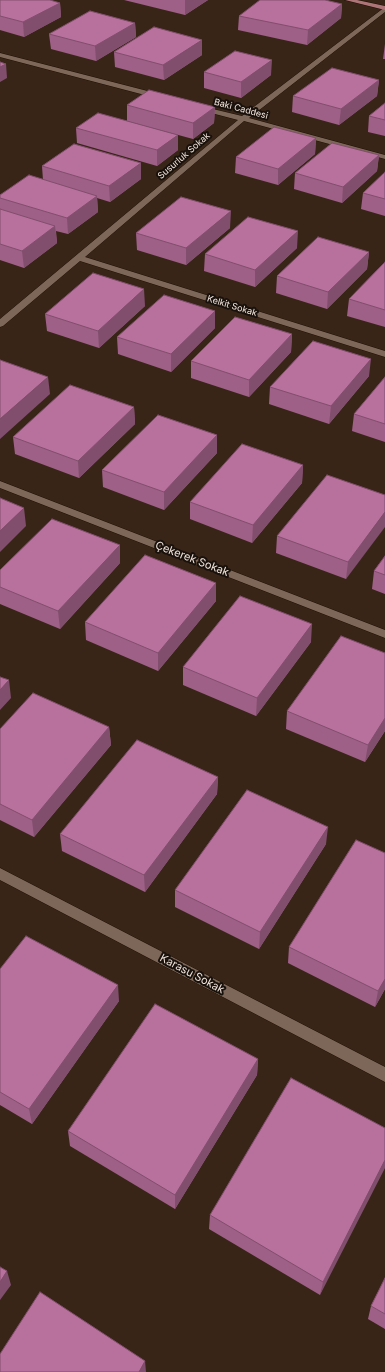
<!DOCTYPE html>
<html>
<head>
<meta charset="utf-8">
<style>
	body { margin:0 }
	canvas { display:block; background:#382518 }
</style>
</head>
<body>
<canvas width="385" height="1372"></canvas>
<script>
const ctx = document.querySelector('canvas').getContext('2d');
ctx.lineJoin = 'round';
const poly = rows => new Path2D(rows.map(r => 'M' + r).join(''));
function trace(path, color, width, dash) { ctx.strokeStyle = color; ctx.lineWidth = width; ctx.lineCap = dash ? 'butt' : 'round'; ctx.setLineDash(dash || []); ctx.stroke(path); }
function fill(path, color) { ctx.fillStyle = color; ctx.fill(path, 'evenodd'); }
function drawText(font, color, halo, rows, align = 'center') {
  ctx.font = font + ' Inter,sans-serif'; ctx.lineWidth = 4; ctx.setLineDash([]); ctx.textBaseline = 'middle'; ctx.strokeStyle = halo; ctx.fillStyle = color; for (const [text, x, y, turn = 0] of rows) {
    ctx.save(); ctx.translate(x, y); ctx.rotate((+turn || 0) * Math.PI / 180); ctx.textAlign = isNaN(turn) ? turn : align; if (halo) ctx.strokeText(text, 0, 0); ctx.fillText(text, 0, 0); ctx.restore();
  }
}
const street = poly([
	[385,7,385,12,249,118,385,155,385,159,244,121,85,257,385,351,385,357,80,261,3,326,0,327,0,319,238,120,196,109,196,105,242,116,385,7],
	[0,53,163,95,164,97,160,99,0,57,0,53],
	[0,481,385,630,385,638,0,488,0,481],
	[0,868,385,1067,385,1082,0,880,0,868]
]);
const primary = poly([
	[345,0,357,0,385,6,385,10,345,0]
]);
trace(street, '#1f0e03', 1);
trace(primary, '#1f0e03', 1);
fill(street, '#7d6758');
fill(primary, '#ad7578');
fill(poly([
	[0,0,60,3,61,17,24,37,0,30],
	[124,0,208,0,185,15],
	[342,4,341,18,307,45,238,30,239,16],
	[135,23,136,37,96,61,51,49,49,34],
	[385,44,385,59,383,59],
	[114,52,202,55,164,80,115,67],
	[204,72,271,75,241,98,204,88],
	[379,80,377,96,339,125,292,112,293,96],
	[385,103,385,136,368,132,369,116],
	[127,105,215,107,214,123,193,139,127,121],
	[76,128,178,150,157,166,77,143],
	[316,138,315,154,278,185,235,173,236,157],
	[379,155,377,171,342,203,294,189,295,173],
	[42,166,141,179,110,202,97,198,98,212,68,234,56,231,57,243,24,268,0,260,0,195,43,180],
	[385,172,385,216,361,209,363,193],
	[230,228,186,265,137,250,136,233],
	[297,248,255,287,204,271,205,254],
	[369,252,367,269,327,309,276,293,277,276],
	[385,262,385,327,347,316,349,299],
	[145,306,99,348,47,331,45,314],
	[215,328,171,372,118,354,117,337],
	[292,334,291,352,249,397,191,378,191,361],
	[369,376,329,424,269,404,270,387],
	[385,377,385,442,352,431,354,414],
	[134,407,135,424,79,478,15,454,13,437],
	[217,435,217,453,164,510,103,487,102,470],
	[303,465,302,483,252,543,190,519,190,502],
	[385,495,346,579,276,553,277,536],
	[385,556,385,594,372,589,374,571],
	[120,563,60,629,0,604,0,570],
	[216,583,216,601,158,671,86,640,85,622],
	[311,642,256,716,183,685,183,667],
	[385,653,385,731,365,762,286,729,287,711],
	[109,727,111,745,34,837,0,820,0,729],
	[218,777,217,794,145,892,62,851,60,834],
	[326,844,259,949,175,907,175,890],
	[289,947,385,989,375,1007,288,963],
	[0,969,119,1001,32,1124,0,1105],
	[258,1059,257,1075,175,1209,70,1146,68,1131],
	[385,1128,320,1295,209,1229,210,1215],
	[385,1278,385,1329,368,1319,371,1306]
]), '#9e6086');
fill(poly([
	[185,0,208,0,185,15],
	[60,3,61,17,24,37,23,22],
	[342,4,341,18,307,45,308,30],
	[135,23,136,37,96,61,95,46],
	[202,40,202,55,164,80,163,65],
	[272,60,271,75,241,98,241,82],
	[6,64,7,78,0,82,0,67],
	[379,80,377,96,339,125,341,109],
	[215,107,214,123,193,139,193,123],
	[178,135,178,150,157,166,157,150],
	[316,138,315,154,278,185,278,169],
	[379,155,377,171,342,203,343,187],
	[141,163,141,179,110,202,109,186],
	[97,196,98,212,68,234,67,218],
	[231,211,230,228,186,265,186,248],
	[55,226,57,243,24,268,22,251],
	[298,231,297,248,255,287,255,270],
	[369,252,367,269,327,309,328,292],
	[144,289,145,306,99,348,98,331],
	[215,311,215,328,171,372,171,354],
	[292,334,291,352,249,397,249,380],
	[371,359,369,376,329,424,331,406],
	[48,377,50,394,0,439,0,419],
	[134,407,135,424,79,478,78,461],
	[217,435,217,453,164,510,164,492],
	[303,465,302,483,252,543,253,525],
	[24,508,26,526,0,552,0,531],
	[385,512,385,527,346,579,348,562],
	[120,545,120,563,60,629,58,611],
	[216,583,216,601,158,671,158,653],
	[312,624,311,642,256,716,257,698],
	[9,680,11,698,0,710,0,690],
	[385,718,385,731,365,762,368,745],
	[109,727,111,745,34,837,32,820],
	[218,777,217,794,145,892,144,875],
	[328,827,326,844,259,949,260,932],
	[385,979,385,989,375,1007,378,991],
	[118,985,119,1001,32,1124,29,1109],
	[258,1059,257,1075,175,1209,175,1195],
	[385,1160,385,1168,320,1295,323,1282],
	[7,1271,11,1285,0,1300,0,1282],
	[145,1361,146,1372,139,1372]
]), '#814e6d');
const building = poly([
	[0,0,50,0,60,3,23,22,0,16,0,0],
	[260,0,325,0,342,4,308,30,239,16,260,0],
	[90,11,135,23,95,46,49,34,90,11],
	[154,27,202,40,163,65,114,52,154,27],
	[235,51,272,60,241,82,204,72,235,51],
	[0,62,6,64,0,67,0,62],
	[332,68,379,80,341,109,293,96,332,68],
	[149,90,215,107,193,123,127,105,149,90],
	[385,103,385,120,369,116,385,103],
	[98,113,178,135,157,150,76,128,98,113],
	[274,127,316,138,278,169,236,157,274,127],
	[332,143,379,155,343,187,295,173,332,143],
	[74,144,141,163,109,186,42,166,74,144],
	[385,172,385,199,363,193,385,172],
	[29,175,97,196,67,218,0,198,0,195,29,175],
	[181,197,231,211,186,248,136,233,181,197],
	[0,209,55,226,22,251,0,244,0,209],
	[248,217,298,231,255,270,205,254,248,217],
	[318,237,369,252,328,292,277,276,318,237],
	[385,262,385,310,349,299,385,262],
	[93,273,144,289,98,331,45,314,93,273],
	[164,295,215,311,171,354,117,337,164,295],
	[235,317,292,334,249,380,191,361,235,317],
	[313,341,371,359,331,406,270,387,313,341],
	[0,360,48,377,0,419,0,360],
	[385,377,385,424,354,414,385,377],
	[70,385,134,407,78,461,13,437,70,385],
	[158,415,217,435,164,492,102,470,158,415],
	[242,444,303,465,253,525,190,502,242,444],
	[327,475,385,495,385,512,348,562,277,536,327,475],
	[0,498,24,508,0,531,0,498],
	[52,519,120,545,58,611,0,587,0,570,52,519],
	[145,555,216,583,158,653,85,622,145,555],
	[385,556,385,575,374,571,385,556],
	[240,596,312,624,257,698,183,667,240,596],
	[341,636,385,653,385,718,368,745,287,711,341,636],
	[0,677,9,680,0,690,0,677],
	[33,693,109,727,32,820,0,804,0,729,33,693],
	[137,740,218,777,144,875,60,834,137,740],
	[247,790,328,827,260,932,175,890,247,790],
	[356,840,385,853,385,979,378,991,289,947,356,840],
	[26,936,118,985,29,1109,0,1092,0,969,26,936],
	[155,1004,258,1059,175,1195,68,1131,155,1004],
	[291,1078,385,1128,385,1160,323,1282,210,1215,291,1078],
	[0,1267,7,1271,0,1282,0,1267],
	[385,1278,385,1314,371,1306,385,1278],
	[40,1292,145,1361,139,1372,0,1372,0,1354,40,1292]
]);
fill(building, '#b8709c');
trace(building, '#814e6d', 1);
drawText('9px', '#f2e5dd', '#19110b', [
	["Baki Caddesi",241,109,15],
	["Susurluk Sokak",184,156,-41],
	["Kelkit Sokak",232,306,17]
]);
drawText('11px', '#f2e5dd', '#19110b', [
	["Çekerek Sokak",192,559,21],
	["Karasu Sokak",192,974,28]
]);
</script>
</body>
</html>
